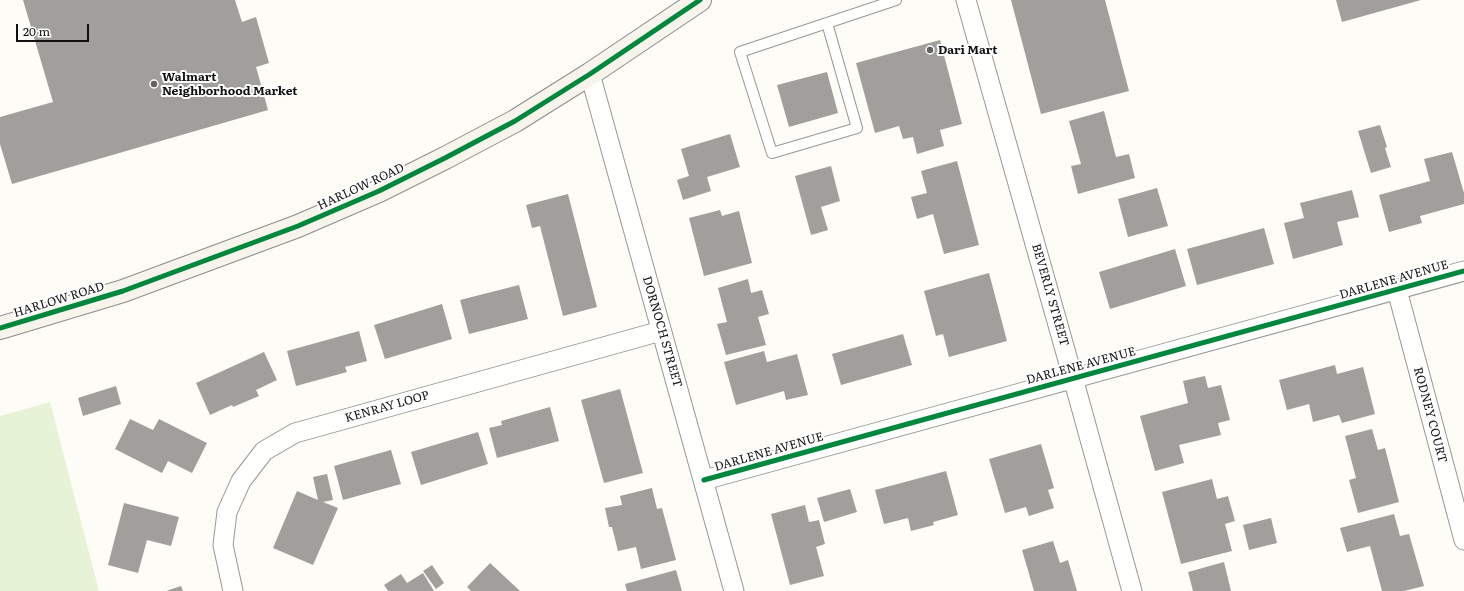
<!DOCTYPE html>
<html>
<head>
<meta charset="utf-8">
<style>
	body { margin:0 }
	#map { position:relative; width:1464px; height:591px; overflow:hidden; background:#fdfcf7; font-family:Literata,serif }
	canvas { display:block }
	.scale { position:absolute; left:16px; top:24px; width:73px; height:18px; box-sizing:border-box; border:2px solid #111; border-top:0; padding-left:5px; font-size:12px; line-height:14px; white-space:nowrap; color:#111; -webkit-text-stroke:3px #fff; paint-order:stroke }
</style>
</head>
<body>
<div id="map">
<canvas width="1464" height="591"></canvas>
<div class="scale">20 m</div>
</div>
<script>
const ctx = document.querySelector('canvas').getContext('2d');
ctx.lineJoin = 'round';
function fill(path, color) { ctx.fillStyle = color; ctx.fill(path, 'evenodd'); }
const poly = rows => new Path2D(rows.map(r => 'M' + r).join(''));
function trace(path, color, width, dash) { ctx.strokeStyle = color; ctx.lineWidth = width; ctx.lineCap = dash ? 'butt' : 'round'; ctx.setLineDash(dash || []); ctx.stroke(path); }
function drawText(font, color, halo, rows, align = 'center') {
  ctx.font = font + ' Literata,serif'; ctx.lineWidth = 4; ctx.setLineDash([]); ctx.textBaseline = 'middle'; ctx.strokeStyle = halo; ctx.fillStyle = color; for (const [text, x, y, turn = 0] of rows) {
    ctx.save(); ctx.translate(x, y); ctx.rotate((+turn || 0) * Math.PI / 180); ctx.textAlign = isNaN(turn) ? turn : align; if (halo) ctx.strokeText(text, 0, 0); ctx.fillText(text, 0, 0); ctx.restore();
  }
}
fill(poly([
	[50,402,99,591,0,591,0,416]
]), '#e7f3d7');
fill(poly([
	[23,0,235,0,242,22,256,17,269,63,256,67,268,110,12,184,0,144,0,117,53,102],
	[1011,0,1105,0,1129,91,1041,114],
	[1336,0,1421,0,1342,22],
	[940,40,962,124,940,130,944,146,917,154,913,137,903,139,899,126,875,133,856,63],
	[827,72,838,113,789,127,777,85],
	[1104,111,1116,157,1129,154,1135,178,1078,194,1071,166,1081,164,1069,121],
	[1380,125,1387,147,1385,148,1391,167,1371,173,1358,131],
	[730,134,740,167,707,177,711,191,683,200,677,180,689,176,681,149],
	[1452,152,1464,193,1464,204,1420,216,1422,223,1389,232,1379,195,1430,181,1424,159],
	[957,161,979,245,944,254,933,214,917,219,911,197,927,193,921,171],
	[831,166,840,201,821,207,828,230,811,235,795,176],
	[1157,188,1168,226,1128,237,1118,199],
	[1352,190,1359,217,1337,222,1343,245,1293,259,1284,223,1304,218,1300,203],
	[568,194,597,307,563,316,540,226,532,228,526,205],
	[720,210,722,216,739,211,752,263,704,276,689,218],
	[1264,228,1274,264,1197,285,1187,249],
	[1175,249,1186,286,1110,309,1099,272],
	[989,273,1007,341,949,357,943,334,936,336,924,291],
	[748,279,751,293,762,290,769,314,758,317,766,345,726,355,717,324,727,322,718,288],
	[519,285,528,319,469,334,460,300],
	[442,304,452,339,385,359,374,325],
	[359,331,367,361,345,367,347,372,296,386,287,351],
	[903,334,912,365,841,385,832,354],
	[764,351,767,362,797,354,808,395,786,400,784,391,736,405,724,362],
	[264,352,277,380,256,390,259,396,233,407,232,405,210,415,196,383],
	[1335,365,1337,374,1363,367,1375,414,1342,423,1339,415,1313,422,1309,404,1287,410,1279,380],
	[1205,376,1208,388,1221,385,1230,420,1218,423,1221,435,1179,445,1184,463,1155,471,1140,416,1188,403,1183,381],
	[116,386,121,404,83,416,78,398],
	[620,389,643,473,604,483,581,400],
	[550,407,559,441,497,458,489,428,502,425,501,421],
	[130,419,153,430,159,419,207,443,192,473,168,461,162,473,115,449],
	[1372,429,1378,450,1385,448,1399,502,1358,513,1349,480,1356,478,1345,436],
	[478,432,488,464,421,485,411,452],
	[1041,444,1054,488,1048,490,1054,508,1029,516,1026,507,1005,513,989,459],
	[391,450,401,484,343,500,334,466],
	[946,471,958,515,933,522,934,525,911,531,908,518,884,524,875,490],
	[327,474,333,500,323,502,338,508,313,565,273,548,297,491,318,500,313,477],
	[1212,479,1217,499,1228,496,1235,521,1225,524,1232,551,1181,564,1162,492],
	[652,488,657,509,662,508,676,560,641,569,636,547,618,551,612,527,609,527,605,508,622,505,620,496],
	[850,489,857,512,824,522,817,498],
	[124,503,179,517,171,546,147,540,138,573,108,565],
	[805,505,809,522,819,520,825,544,816,547,824,576,790,585,771,514],
	[1394,514,1400,536,1409,534,1424,586,1404,591,1382,591,1370,546,1347,552,1340,528],
	[1271,518,1277,543,1249,550,1243,525],
	[1053,541,1060,563,1068,560,1077,591,1034,591,1022,550],
	[1224,562,1231,591,1193,591,1188,572],
	[490,563,520,591,471,591,467,587],
	[432,565,444,583,436,589,423,571],
	[676,570,682,591,627,591,625,584],
	[423,573,434,591,388,591,384,585,401,574,407,583],
	[181,586,183,591,166,591]
]), '#a19f9c');
const service = poly([
	[827,23,857,128,772,153,740,52,896,0]
]);
const minor = poly([
	[966,0,1073,378,1132,591],
	[590,74,734,591],
	[1397,290,1464,540],
	[704,480,1464,271],
	[233,591,223,545,227,512,241,481,264,451,295,433,661,331]
]);
const secondary = poly([
	[0,328,123,291,298,226,379,191,445,158,515,121,590,74,700,0]
]);
trace(service, '#979795', 12);
trace(minor, '#979795', 21);
trace(secondary, '#8e8d8b', 24);
trace(service, '#fffffe', 10);
trace(minor, '#fffffe', 19);
trace(secondary, '#f6f4eb', 22);
trace(poly([
	[0,328,123,291,298,226,379,191,445,158,515,121,590,74,700,0],
	[704,480,1464,271]
]), '#00873e', 5);
for (const [x, y, r, color] of [
	[930,50,4,"#646362"],
	[154,84,4,"#646362"]
]) { const dot = new Path2D(); dot.arc(x, y, r, 0, 2 * Math.PI); ctx.fillStyle = color; ctx.fill(dot); trace(dot, '#fff', 1.5); }
drawText('bold 12px', '#111', '#fff', [
	["Dari Mart",938,50],
	["Walmart",162,77],
	["Neighborhood Market",162,91]
], 'left');
drawText('12px', '#111', '#fff', [
	["HARLOW ROAD",361,187,-25],
	["DARLENE AVENUE",1394,280,-16],
	["BEVERLY STREET",1050,295,74],
	["HARLOW ROAD",59,300,-17],
	["DORNOCH STREET",662,332,74],
	["DARLENE AVENUE",1081,366,-15],
	["KENRAY LOOP",387,407,-16],
	["RODNEY COURT",1430,415,75],
	["DARLENE AVENUE",769,452,-16]
]);
</script>
</body>
</html>
